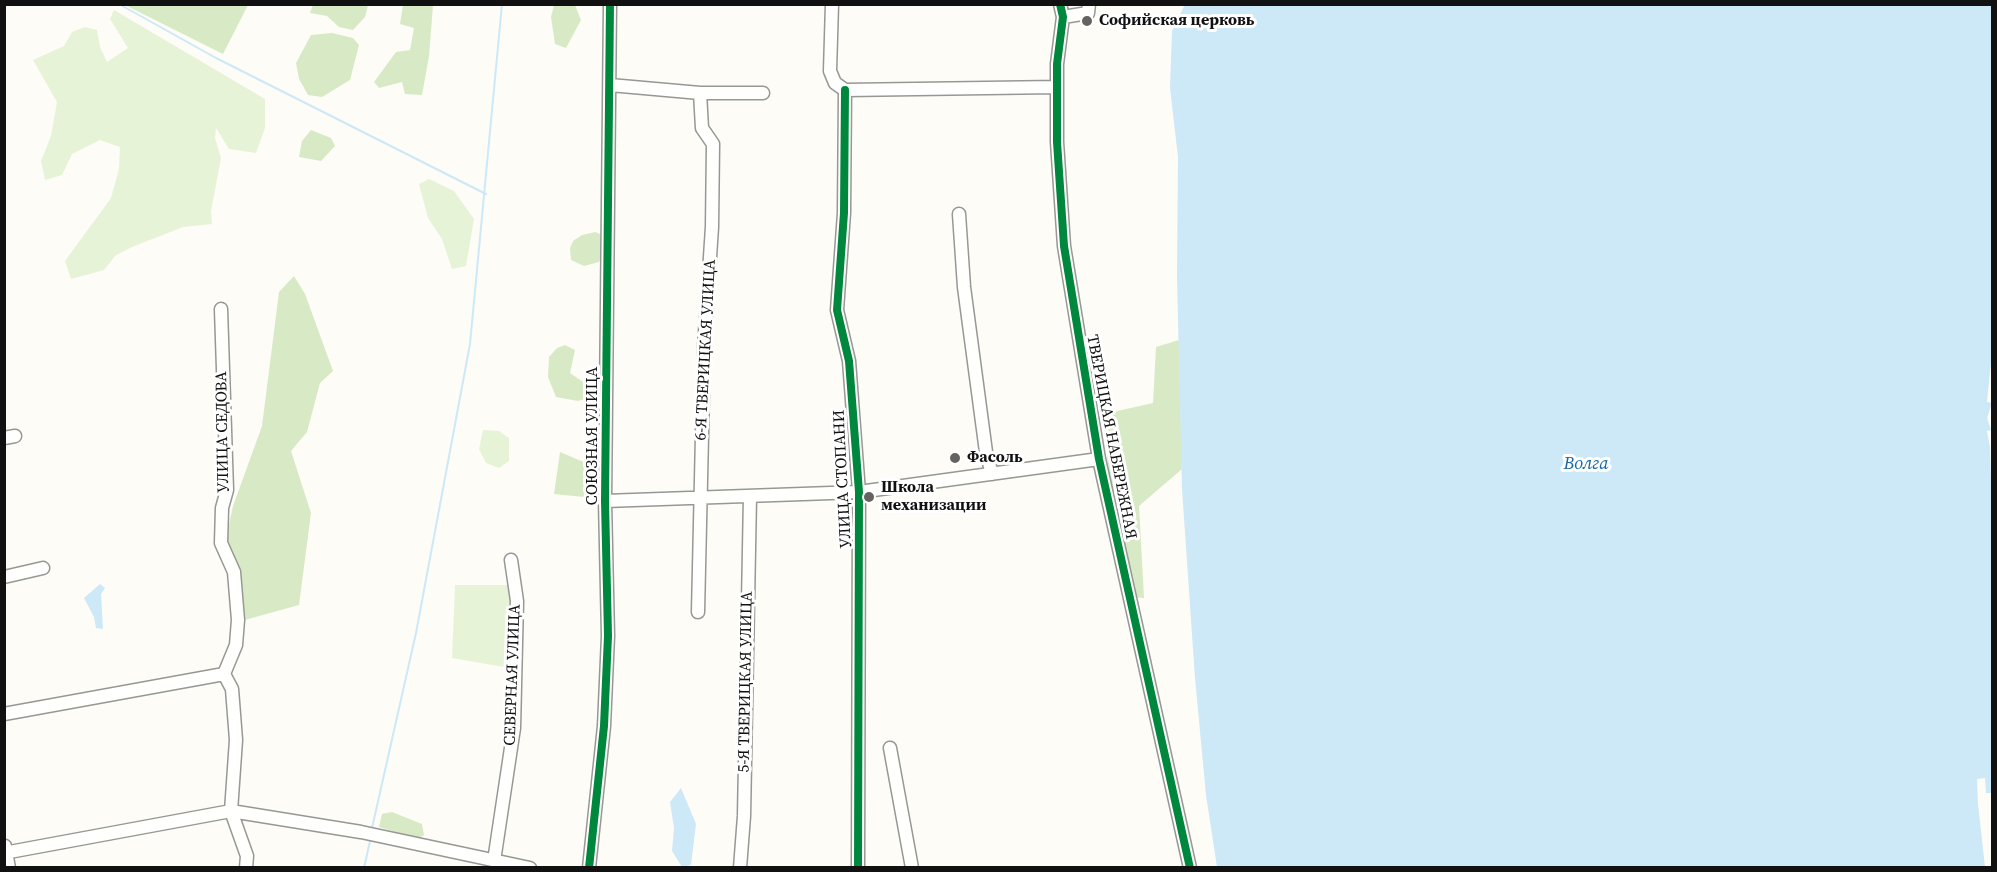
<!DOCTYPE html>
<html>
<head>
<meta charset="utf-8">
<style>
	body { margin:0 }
	#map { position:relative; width:1997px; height:872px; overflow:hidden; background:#fdfcf7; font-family:"Source Serif 4",serif }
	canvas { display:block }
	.frame { position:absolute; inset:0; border:6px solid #111; pointer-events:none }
</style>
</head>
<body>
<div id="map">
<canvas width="1997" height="872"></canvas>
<div class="frame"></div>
</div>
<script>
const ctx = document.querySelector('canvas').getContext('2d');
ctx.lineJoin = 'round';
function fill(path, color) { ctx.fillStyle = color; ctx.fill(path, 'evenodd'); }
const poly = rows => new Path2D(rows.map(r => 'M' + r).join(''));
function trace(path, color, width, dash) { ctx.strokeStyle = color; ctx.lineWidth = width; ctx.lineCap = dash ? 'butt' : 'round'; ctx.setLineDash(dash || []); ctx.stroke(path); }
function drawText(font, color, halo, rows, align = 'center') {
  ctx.font = font + ' "Source Serif 4",serif'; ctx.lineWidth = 6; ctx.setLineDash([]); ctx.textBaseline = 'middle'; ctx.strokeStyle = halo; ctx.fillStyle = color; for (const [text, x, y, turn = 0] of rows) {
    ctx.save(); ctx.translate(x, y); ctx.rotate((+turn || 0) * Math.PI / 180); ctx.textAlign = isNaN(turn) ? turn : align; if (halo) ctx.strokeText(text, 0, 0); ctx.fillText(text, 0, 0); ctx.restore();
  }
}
fill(poly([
	[114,10,265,99,265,128,256,153,229,149,216,128,215,138,221,158,211,211,212,224,183,227,132,247,116,255,104,270,71,279,65,261,111,198,119,169,120,147,100,140,72,154,62,175,45,180,41,161,51,136,57,102,33,60,64,46,72,32,85,27,97,30,100,47,107,62,128,48,110,19],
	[429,179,454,191,474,219,466,266,452,269,442,239,428,218,419,184],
	[483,430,499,431,509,438,509,461,499,468,486,463,479,449],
	[455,585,508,585,512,604,504,667,452,658]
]), '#e7f3d7');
fill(poly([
	[125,5,248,5,223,54],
	[313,5,313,4,368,5,365,17,353,30,339,27,327,16,310,13],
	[403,5,433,5,429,56,422,95,405,94,402,82,379,88,374,82,396,52,410,50,414,28,400,24],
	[554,5,575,5,581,20,566,48,555,44,551,17],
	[332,33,353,38,359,45,350,80,322,97,308,95,299,79,296,63,311,35],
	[311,130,331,138,335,146,321,161,299,157,302,141],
	[595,232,600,234,603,250,599,262,584,266,571,260,570,248,573,241,582,235],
	[294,276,305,294,333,371,320,383,307,432,291,451,311,513,299,605,241,621,225,543,233,506,262,426,279,292],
	[1179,340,1182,469,1139,506,1144,598,1133,597,1108,470,1104,414,1153,403,1156,347],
	[565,345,575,350,570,373,583,382,587,398,578,401,556,397,548,377,549,357,557,348],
	[560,452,586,463,596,475,594,498,554,494],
	[392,812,422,824,424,835,418,839,379,827,382,814]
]), '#d8eac5');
fill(poly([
	[1185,4,1992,5,1992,352,1987,402,1992,403,1987,418,1991,430,1987,431,1990,447,1992,514,1992,867,1217,867,1206,795,1195,678,1182,489,1177,277,1178,157,1170,88,1172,31],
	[100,584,105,588,101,594,103,629,96,628,94,617,84,598],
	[681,788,696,824,691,865,682,867,672,851,674,828,670,802]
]), '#cde8f7');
fill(poly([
	[1985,778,1986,793,1991,793,1992,800,1992,867,1985,867,1978,804,1977,779]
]), '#fdfcf7');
trace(poly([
	[119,4,216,58,486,194],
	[372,828,416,633,470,344,502,4],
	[364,868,370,841]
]), '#cde8f7', 2);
const minor = poly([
	[832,4,830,71,835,83,845,90],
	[1060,4,1063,17,1057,64,1057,142,1064,246,1099,459,1190,868],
	[1063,17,1088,13,1089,4],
	[610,85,700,93,763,93],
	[845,90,844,213,837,310,849,361,859,492,858,868],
	[845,90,1057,87],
	[959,214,964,287,986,452,992,474],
	[221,309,227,490,222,508,221,543,234,572,238,620,236,645,224,674],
	[4,438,15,436],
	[605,501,859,492,1099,459],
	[4,577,43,568],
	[698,612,704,347,712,227,713,144,702,128,700,93],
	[224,674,232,689,236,740,231,811,247,856,246,868],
	[4,714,224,674],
	[890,748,912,868],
	[5,846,9,868],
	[4,853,231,811,361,832,530,868],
	[494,861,514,728,517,601,511,560],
	[589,868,604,726,608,636,605,501,610,4],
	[740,868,744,816,750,496]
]);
trace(minor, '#979795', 15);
trace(minor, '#fffffe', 12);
trace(poly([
	[1060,4,1063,17,1057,64,1057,142,1064,246,1099,459,1190,868],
	[845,90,844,213,837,310,849,361,859,492,858,868],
	[589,868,604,726,608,636,605,501,610,4]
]), '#00873e', 8);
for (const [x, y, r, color] of [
	[1087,21,6,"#646362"],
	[955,458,6,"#646362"],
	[869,497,6,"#646362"]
]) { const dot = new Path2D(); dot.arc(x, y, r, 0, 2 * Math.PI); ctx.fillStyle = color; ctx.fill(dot); trace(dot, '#fff', 2); }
drawText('bold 16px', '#111', '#fff', [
	["Софийская церковь",1099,21],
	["Фасоль",967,458],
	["Школа",881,488],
	["механизации",881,506]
], 'left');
drawText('16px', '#111', '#fff', [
	["6-Я ТВЕРИЦКАЯ УЛИЦА",706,350,-87],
	["УЛИЦА СЕДОВА",223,432,-91],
	["СОЮЗНАЯ УЛИЦА",593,436,-90],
	["ТВЕРИЦКАЯ НАБЕРЕЖНАЯ",1111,437,79],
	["УЛИЦА СТОПАНИ",843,479,-93],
	["СЕВЕРНАЯ УЛИЦА",513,675,-88],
	["5-Я ТВЕРИЦКАЯ УЛИЦА",746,682,-89]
]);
drawText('italic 18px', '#1768a6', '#fff', [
	["Волга",1586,464]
]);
</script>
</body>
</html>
